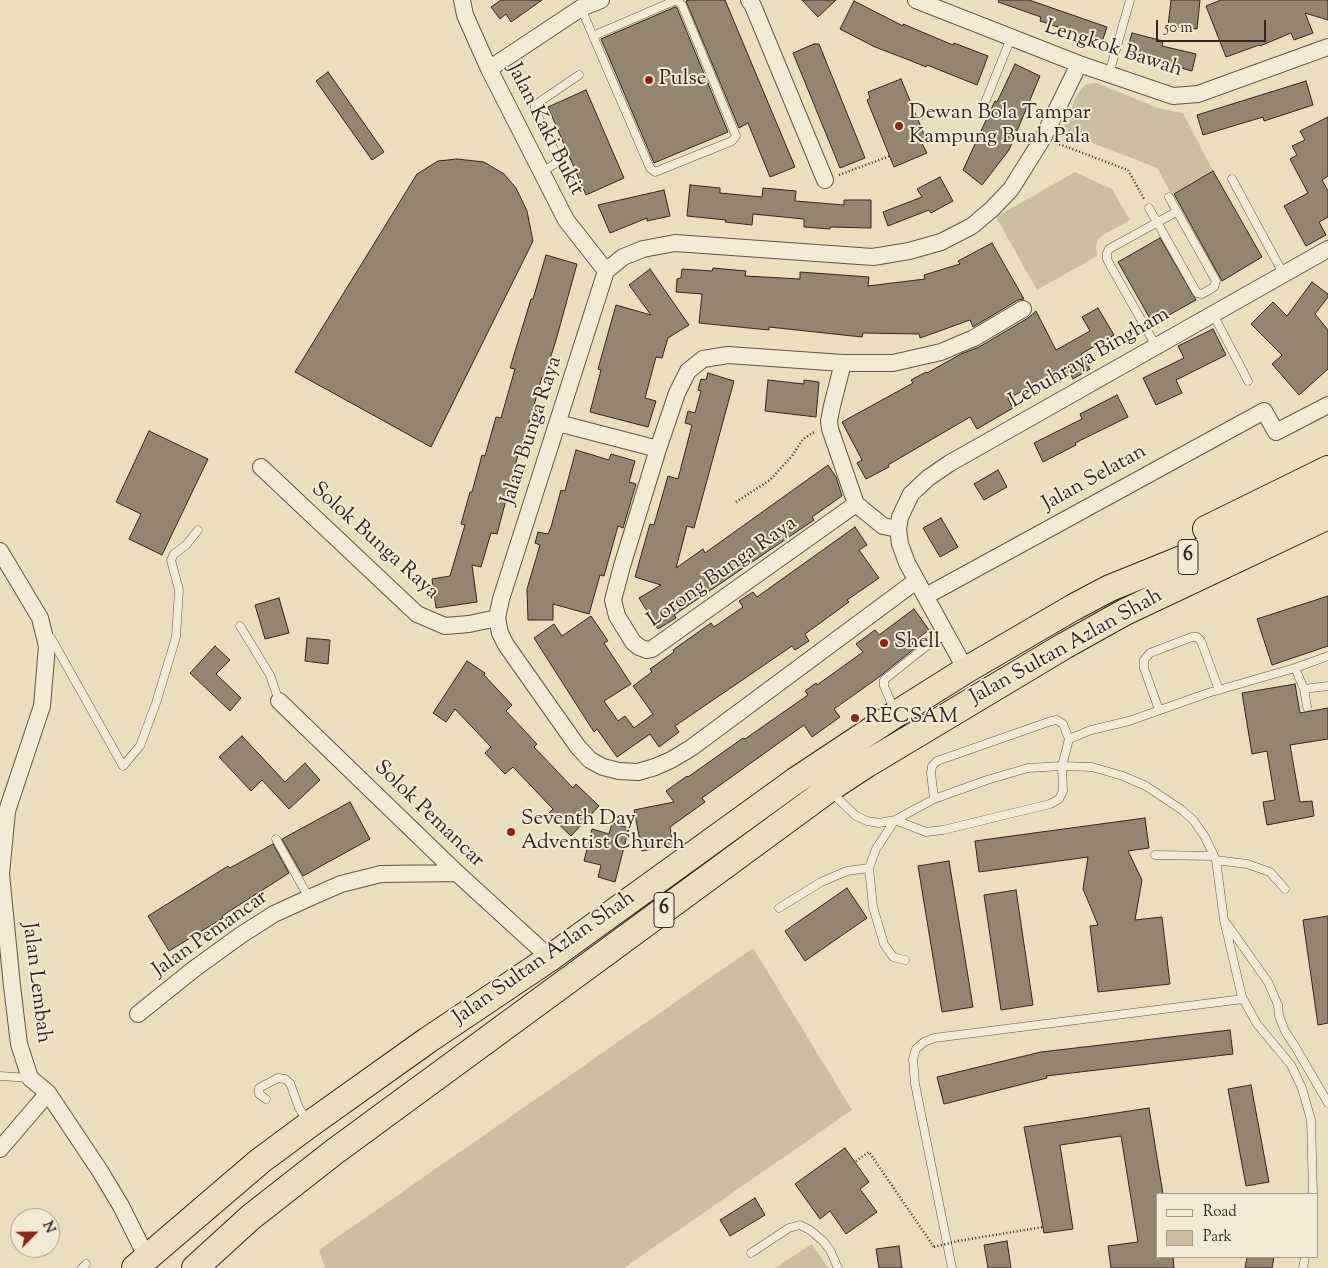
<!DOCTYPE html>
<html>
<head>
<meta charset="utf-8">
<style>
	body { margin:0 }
	#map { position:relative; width:1328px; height:1268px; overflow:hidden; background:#eadfbd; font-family:"Sorts Mill Goudy",serif }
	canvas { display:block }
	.legend { position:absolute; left:1156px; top:1193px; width:162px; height:65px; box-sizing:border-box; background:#f1ead4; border:1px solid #a59b8c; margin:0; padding:6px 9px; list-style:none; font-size:15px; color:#33251f }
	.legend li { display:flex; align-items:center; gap:10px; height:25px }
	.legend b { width:25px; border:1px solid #a59b8c }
	.north { position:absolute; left:10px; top:1208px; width:50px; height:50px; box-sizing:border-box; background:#f1ead4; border:1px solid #a59b8c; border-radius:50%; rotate:67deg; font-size:14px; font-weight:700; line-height:20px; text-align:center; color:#33251f }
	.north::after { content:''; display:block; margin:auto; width:18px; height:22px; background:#8f2418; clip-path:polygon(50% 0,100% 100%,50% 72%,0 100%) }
	.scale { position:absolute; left:1156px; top:20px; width:110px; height:22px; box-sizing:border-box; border:2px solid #33251f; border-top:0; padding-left:6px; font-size:15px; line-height:18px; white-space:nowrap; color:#33251f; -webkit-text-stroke:4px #f1ead4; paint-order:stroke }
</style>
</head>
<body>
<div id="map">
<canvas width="1328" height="1268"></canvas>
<ul class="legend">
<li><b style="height:6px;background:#f1ead4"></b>Road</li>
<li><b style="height:14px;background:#cbbfa2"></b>Park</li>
</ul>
<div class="north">N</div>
<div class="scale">50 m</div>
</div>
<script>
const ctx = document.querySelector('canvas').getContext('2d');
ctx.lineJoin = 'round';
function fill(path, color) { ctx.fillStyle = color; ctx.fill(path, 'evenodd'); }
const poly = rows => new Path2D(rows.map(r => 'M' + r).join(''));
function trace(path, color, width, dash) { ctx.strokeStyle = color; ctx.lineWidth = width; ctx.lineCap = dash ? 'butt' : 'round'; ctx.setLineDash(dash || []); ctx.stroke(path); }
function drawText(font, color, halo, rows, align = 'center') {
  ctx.font = font + ' "Sorts Mill Goudy",serif'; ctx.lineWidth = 4; ctx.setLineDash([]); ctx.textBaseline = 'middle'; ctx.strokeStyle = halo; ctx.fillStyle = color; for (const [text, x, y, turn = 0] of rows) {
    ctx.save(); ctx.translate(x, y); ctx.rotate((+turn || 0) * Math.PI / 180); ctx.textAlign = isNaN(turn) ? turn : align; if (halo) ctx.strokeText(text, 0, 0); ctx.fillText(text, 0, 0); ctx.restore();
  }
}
fill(poly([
	[1092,83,1097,83,1158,108,1183,113,1213,171,1172,195,1157,168,1062,131,1076,97,1081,89,1086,84],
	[1075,172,1112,189,1130,220,1103,235,1098,240,1096,247,1097,256,1037,290,996,217],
	[753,948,852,1110,624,1268,325,1268,319,1250],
	[812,1244,828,1268,775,1268]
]), '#cbbfa2');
const building = poly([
	[501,0,542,0,511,22,506,14,500,19,491,7,501,0],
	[689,0,725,0,795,167,770,177,748,123,739,128,686,1,689,0],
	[802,0,836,0,818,17,802,0],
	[999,0,1029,0,1107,27,1102,42,1040,21,1041,17,998,2,999,0],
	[1171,0,1200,0,1197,29,1168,26,1171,0],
	[1221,0,1328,0,1328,20,1305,13,1313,33,1294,40,1291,33,1260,46,1259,45,1226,57,1206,6,1221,0],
	[854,1,903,26,903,24,953,45,954,43,988,56,977,85,927,65,926,67,909,60,875,47,840,29,854,1],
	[675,7,677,8,728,132,654,163,601,39,675,7],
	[1132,33,1163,41,1162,46,1196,54,1192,71,1126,53,1132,33],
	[814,44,819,44,865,158,840,168,793,53,814,44],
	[1015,64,1040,76,1009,150,982,185,963,170,995,101,997,102,1015,64],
	[328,72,384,152,372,160,316,81,328,72],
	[901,79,928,144,918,136,927,153,894,167,867,100,870,98,868,92,901,79],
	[1306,81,1313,105,1264,121,1263,117,1203,135,1197,115,1306,81],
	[586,90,624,178,586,195,548,107,586,90],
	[1328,117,1328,176,1322,180,1328,191,1328,217,1319,222,1326,235,1306,246,1284,206,1308,193,1290,159,1297,155,1292,146,1305,140,1300,131,1328,117],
	[457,159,484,162,504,174,516,188,527,211,533,241,431,447,295,372,417,174,438,161,457,159],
	[1213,171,1262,257,1222,281,1174,194,1213,171],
	[940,177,953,201,931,213,929,210,888,226,883,212,922,197,917,189,940,177],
	[690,185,720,188,720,193,762,197,763,188,796,191,795,201,844,205,844,200,871,200,871,228,830,227,830,229,804,227,804,219,753,214,752,225,725,222,726,220,687,216,690,185],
	[664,190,670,216,647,221,647,218,610,233,598,205,664,190],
	[1160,238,1196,300,1153,324,1118,262,1160,238],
	[992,243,1024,299,1018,300,973,327,970,320,920,338,919,334,863,333,862,337,769,327,769,330,699,323,702,294,676,292,677,279,681,278,682,269,712,271,713,268,746,271,745,276,800,279,800,272,869,277,868,286,925,279,924,275,960,264,958,261,992,243],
	[546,255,577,264,556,340,544,378,542,377,521,451,519,451,497,534,491,533,481,567,472,565,477,602,436,608,432,579,450,576,465,525,461,524,470,492,472,492,482,455,485,456,496,417,501,418,515,369,510,368,531,299,533,299,546,255],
	[650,269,689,325,668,338,662,358,656,357,645,398,656,401,648,427,590,412,601,370,598,369,616,305,651,315,629,285,650,269],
	[1312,282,1328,294,1328,297,1315,314,1328,330,1328,369,1299,395,1272,364,1282,355,1251,324,1273,302,1287,316,1312,282],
	[1098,308,1114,335,1081,354,1090,369,1073,379,1070,373,1056,381,1052,374,1008,399,1013,408,977,429,970,417,888,465,889,467,866,479,857,463,862,460,842,422,913,383,911,380,926,372,927,373,961,354,979,347,1028,318,1036,311,1056,350,1090,331,1082,317,1098,308],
	[1213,329,1226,355,1176,380,1182,393,1156,405,1143,378,1184,358,1178,346,1213,329],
	[708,373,734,381,694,528,687,526,676,568,703,549,705,553,828,465,836,477,842,496,812,517,814,520,674,615,676,618,658,629,639,598,661,585,635,577,650,524,654,525,668,476,678,479,692,425,685,423,688,411,695,413,701,391,698,390,701,379,706,380,708,373],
	[768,380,804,384,804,380,819,382,816,417,765,411,768,380],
	[1117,395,1128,417,1075,443,1076,445,1043,462,1034,443,1082,419,1080,414,1117,395],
	[149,431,208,459,162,555,129,539,141,514,116,502,149,431],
	[576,450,609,460,611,454,635,461,629,482,636,484,623,528,618,526,604,576,600,575,589,614,553,604,553,620,528,620,527,589,540,545,535,543,538,532,548,534,551,527,561,490,565,491,576,450],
	[998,470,1007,487,984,500,974,484,998,470],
	[941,518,958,547,940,557,923,528,941,518],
	[855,527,867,545,859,550,879,578,847,600,849,602,805,634,809,641,795,650,792,646,675,726,679,732,659,747,650,734,617,757,597,729,594,732,534,638,554,624,562,636,591,616,608,641,604,643,631,684,604,701,618,721,625,716,634,728,653,714,633,686,652,672,650,669,674,652,673,650,711,623,714,627,743,607,739,601,753,592,757,597,855,527],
	[1328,596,1328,646,1272,665,1257,619,1328,596],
	[279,598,289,633,265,639,255,605,279,598],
	[914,609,929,630,912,643,915,648,879,677,834,709,840,717,812,737,804,725,702,798,705,802,670,827,673,845,642,851,634,810,674,802,666,791,687,776,688,777,743,738,745,739,808,695,805,691,816,683,817,685,863,652,856,644,875,630,879,635,914,609],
	[307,638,330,640,328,664,305,661,307,638],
	[215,646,230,660,216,674,241,698,230,711,190,673,215,646],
	[467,661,485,673,484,675,512,705,506,711,537,744,534,747,573,788,576,784,599,806,571,836,548,814,553,809,513,767,505,774,485,753,491,747,455,709,446,722,433,713,467,661],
	[1295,684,1300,713,1328,708,1328,739,1290,745,1300,802,1312,801,1314,816,1267,825,1263,802,1275,800,1267,751,1252,754,1242,693,1295,684],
	[242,736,285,782,305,763,320,780,289,809,262,780,251,791,219,757,242,736],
	[350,802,370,839,303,876,282,839,350,802],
	[1145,818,1149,848,1128,851,1142,880,1135,920,1162,917,1170,984,1098,992,1090,926,1098,925,1083,889,1088,857,979,872,975,841,1145,818],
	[612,823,629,828,615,882,598,877,601,865,584,861,592,829,609,834,612,823],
	[273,844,289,873,222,916,223,918,169,951,148,916,228,866,230,868,273,844],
	[949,861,973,1007,942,1012,918,866,949,861],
	[847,888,867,918,805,961,785,931,847,888],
	[1016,890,1033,1005,1001,1010,984,895,1016,890],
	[1328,916,1328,1023,1318,1025,1303,920,1328,916],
	[1230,1030,1233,1054,1046,1076,1047,1078,944,1104,937,1077,1041,1052,1230,1030],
	[1251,1085,1269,1182,1246,1186,1228,1089,1251,1085],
	[1149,1108,1163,1194,1157,1194,1157,1257,1173,1257,1174,1268,1111,1268,1108,1246,1138,1242,1121,1136,1060,1145,1073,1229,1044,1233,1024,1127,1149,1108],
	[845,1148,869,1182,860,1189,877,1212,846,1234,830,1211,820,1219,795,1184,845,1148],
	[755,1198,765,1215,730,1236,720,1220,755,1198],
	[1007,1241,1011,1268,988,1268,984,1245,1007,1241],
	[899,1246,902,1268,879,1268,876,1249,899,1246],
	[1247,1257,1274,1257,1272,1268,1245,1268,1247,1257]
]);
fill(building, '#928671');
trace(building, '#33251f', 1);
const service = poly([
	[674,1,677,1,682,5,736,136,732,141,655,172,650,168,593,36,674,1],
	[581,8,593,36],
	[1109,74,1130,0],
	[986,100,1011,38],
	[542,172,553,165,557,161,558,158,535,110,535,105,579,75],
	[1232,179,1284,275],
	[1149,208,1197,293,1202,294,1214,287,1216,281,1169,197],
	[1213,314,1248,381],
	[1156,346,1110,265,1107,259,1107,253,1109,249,1176,212],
	[240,626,270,675,279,701],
	[51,638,123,766,140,746,156,703,176,637,179,590,171,560,174,554,186,545,198,530],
	[1295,668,1304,689,1328,686],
	[1304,689,1307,707],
	[894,709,884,686,884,680,924,648,946,634],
	[1159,710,1144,668,1144,660,1150,653,1192,637,1197,637,1201,641,1219,690],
	[832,793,856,816,867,821,879,823,895,820,934,799,987,780,1028,768,1062,766,1092,767,1123,776,1146,786,1182,810,1194,821,1205,837,1216,860,1224,920,1242,997,1257,1024,1291,1065,1302,1088,1311,1120,1313,1194],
	[934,799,931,773,932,766,937,761,1051,721,1057,720,1063,724,1069,739],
	[276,839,309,898],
	[1155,855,1214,856],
	[1216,860,1247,864,1270,872,1285,889],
	[779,908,821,882,847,871,869,868],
	[1227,924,1268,982,1278,1005,1279,1016,1285,1031,1296,1048,1328,1103],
	[905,960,893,957,884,944,873,907,869,868,876,849,895,820,926,832,943,830,1050,804,1059,799,1063,791,1062,766,1069,739,1091,730,1129,721,1208,693,1295,668,1328,656],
	[0,1076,30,1078],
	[266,1099,259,1094,259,1088,278,1078,285,1079,290,1083,299,1108,307,1120],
	[751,1253,789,1228,800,1225,810,1230,823,1241,830,1250,838,1268],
	[82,1268,86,1264],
	[952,1268,915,1084,913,1059,916,1049,924,1042,934,1038,1243,999],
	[1303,1268,1305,1257]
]);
const minor = poly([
	[462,0,465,15,489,69,566,220,606,271],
	[749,0,753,6,825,180],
	[916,0,1079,64,1173,96,1198,94,1328,47],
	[489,69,581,8,601,0],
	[843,363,832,406,829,421,830,429,856,504,883,526,898,529,900,544,907,563,966,670],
	[558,423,658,449],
	[261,467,417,614,445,626,469,624,497,618],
	[856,504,652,649,647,650,639,647,633,642,617,616,613,600,622,566,658,449,677,393,688,371,703,359,728,355,843,363,893,363,941,352,974,338,1023,309],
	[898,529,900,517,911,494,928,478,950,463,1328,249],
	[0,551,40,618,47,646,42,706,7,811,1,874,12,986,19,1044,30,1078,48,1093,100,1171,121,1206,147,1258],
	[916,581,691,748,671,760,655,767,638,772,619,771,603,767,590,760,578,747,506,645,500,633,497,618,501,599,606,271,623,257,643,249,675,243,873,257,909,251,941,242,972,226,992,209,1011,189,1043,138,1079,64],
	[926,596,1264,411,1276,432,1328,405],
	[279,701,457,873,550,958],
	[138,1014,194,969,241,935,274,914,309,898,341,884,381,874,457,873],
	[0,1149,48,1093]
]);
const trunk = poly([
	[1206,529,1328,469],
	[135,1268,260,1161,310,1124,428,1040,550,958,795,781,896,714,966,670,1074,607,1110,588,1199,552,1328,492],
	[195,1268,251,1217,334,1152,829,789,867,764,1064,646,1125,612,1328,516]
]);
trace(service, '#615446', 9);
trace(minor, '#615446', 18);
trace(trunk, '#33251f', 28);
trace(poly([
	[1056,143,1128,170,1144,199],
	[839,175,890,156],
	[736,502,770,480,792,456,803,439,816,431],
	[856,1161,869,1152,934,1247],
	[958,1241,1043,1227]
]), '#33251f', 2.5, [1, 2.5]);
trace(service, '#f1ead4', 8);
trace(minor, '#f1ead4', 16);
trace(trunk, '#eadfbd', 26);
trace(poly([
	[934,1247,958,1241]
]), '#33251f', 2.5, [1, 2.5]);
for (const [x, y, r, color] of [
	[649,80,5,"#8f2418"],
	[899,126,5,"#8f2418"],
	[884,643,5,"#8f2418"],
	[855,718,5,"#8f2418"],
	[511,832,5,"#8f2418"]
]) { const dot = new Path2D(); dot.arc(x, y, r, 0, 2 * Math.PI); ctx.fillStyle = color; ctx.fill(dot); trace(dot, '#f1ead4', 2); }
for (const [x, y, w] of [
	[1188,557,20],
	[664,910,20]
]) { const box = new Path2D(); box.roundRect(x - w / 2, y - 17.5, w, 35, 4); ctx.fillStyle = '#f1ead4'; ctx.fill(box); trace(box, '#33251f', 1); }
drawText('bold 20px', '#33251f', null, [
	["6",1188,557],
	["6",664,910]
]);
drawText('21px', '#33251f', '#f1ead4', [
	["Lengkok Bawah",1113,50,18],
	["Jalan Kaki Bukit",544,130,63],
	["Lebuhraya Bingham",1090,359,-30],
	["Jalan Bunga Raya",533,431,-72],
	["Jalan Selatan",1095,479,-29],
	["Solok Bunga Raya",374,542,42],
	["Lorong Bunga Raya",723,573,-35],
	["Jalan Sultan Azlan Shah",1067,648,-29],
	["Solok Pemancar",428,815,44],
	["Jalan Pemancar",211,935,-35],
	["Jalan Sultan Azlan Shah",545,959,-35],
	["Jalan Lembah",35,983,83]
]);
drawText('21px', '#33251f', '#f1ead4', [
	["Pulse",659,80],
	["Dewan Bola Tampar",909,114],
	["Kampung Buah Pala",909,138],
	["Shell",894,643],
	["RECSAM",865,718],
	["Seventh Day",521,820],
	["Adventist Church",521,844]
], 'left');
</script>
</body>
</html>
